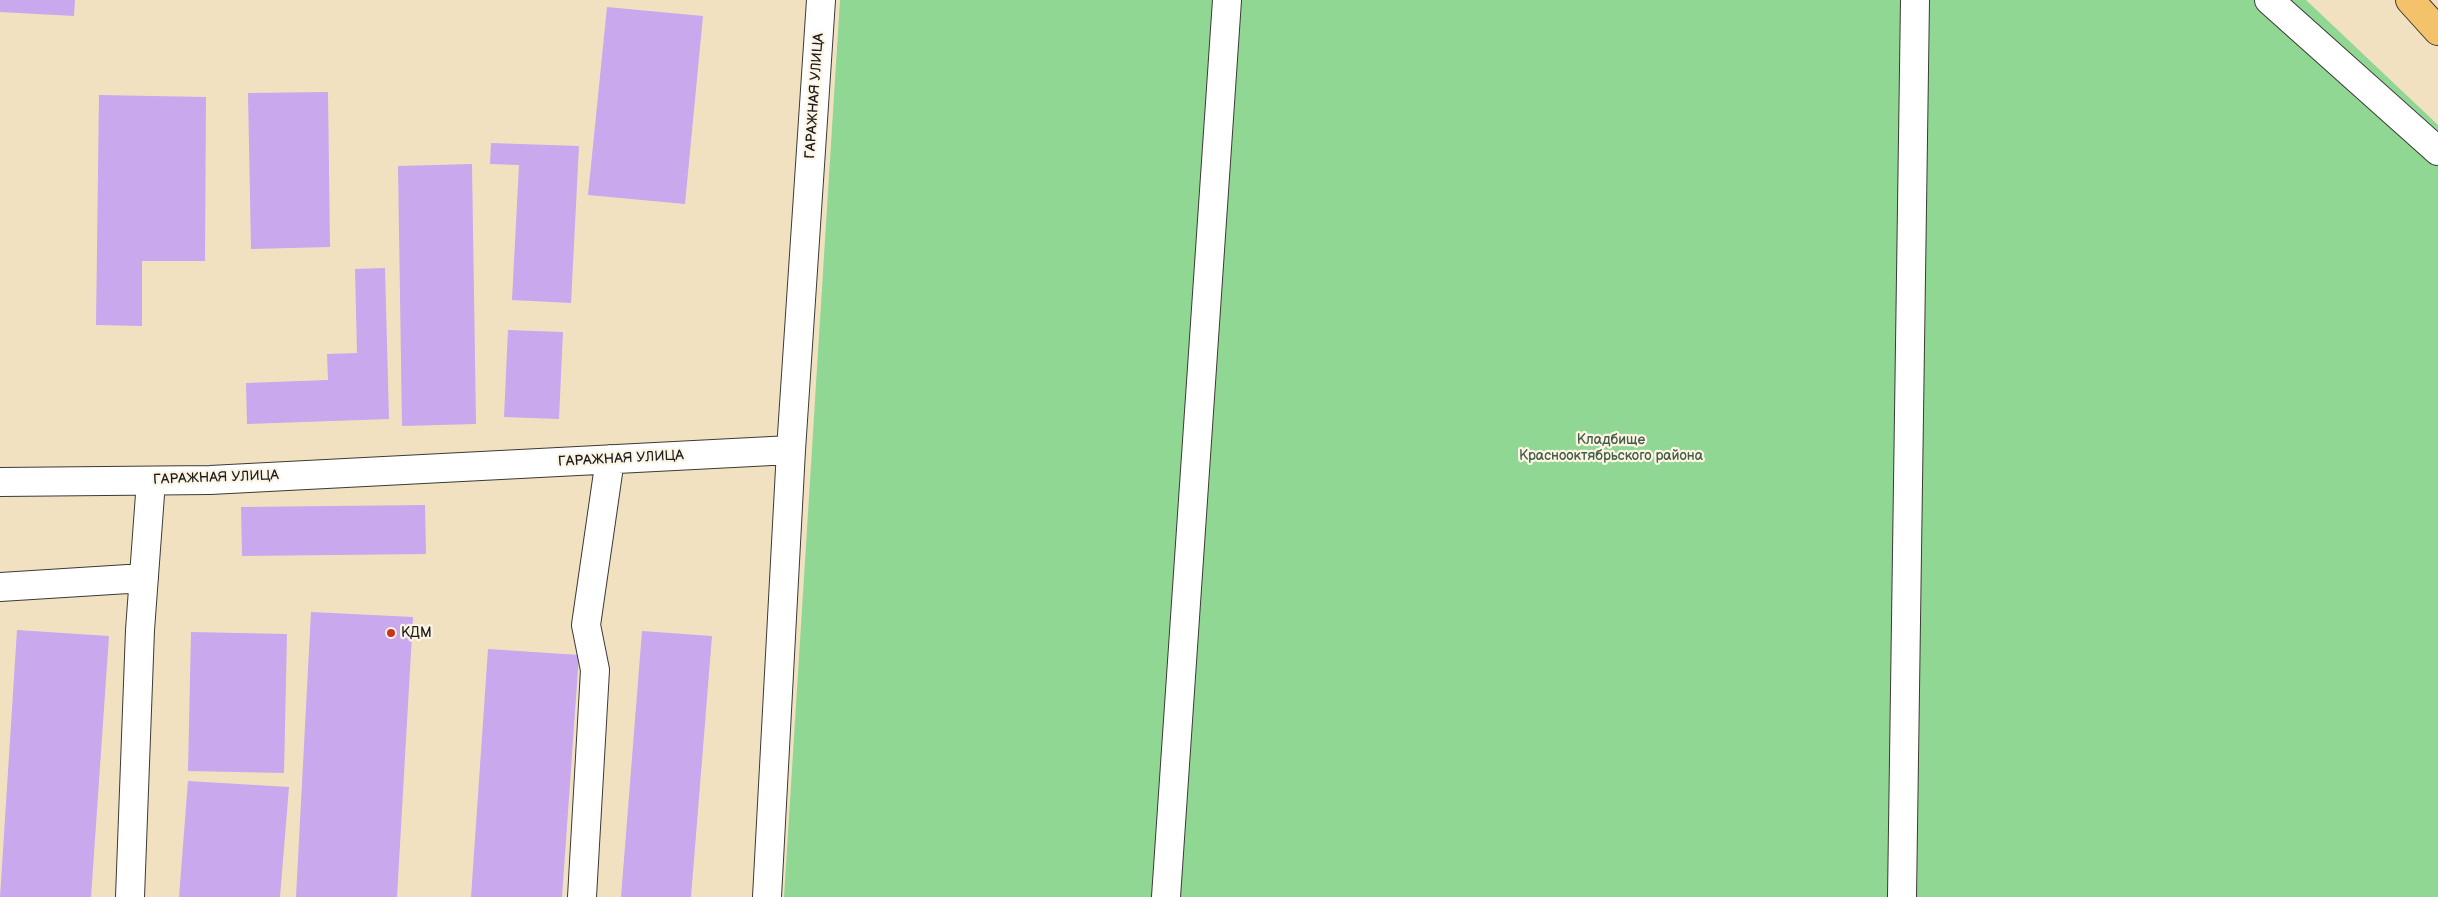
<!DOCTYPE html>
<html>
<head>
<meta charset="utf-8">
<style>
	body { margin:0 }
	canvas { display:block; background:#f1e1c1 }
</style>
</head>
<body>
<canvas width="2438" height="897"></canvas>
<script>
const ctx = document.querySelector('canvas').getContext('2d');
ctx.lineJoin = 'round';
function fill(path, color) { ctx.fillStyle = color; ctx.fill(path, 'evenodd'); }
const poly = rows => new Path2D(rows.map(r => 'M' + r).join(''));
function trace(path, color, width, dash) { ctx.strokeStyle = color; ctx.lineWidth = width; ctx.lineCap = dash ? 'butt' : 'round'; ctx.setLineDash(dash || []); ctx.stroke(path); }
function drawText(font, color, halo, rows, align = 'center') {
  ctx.font = font + ' "Balsamiq Sans",sans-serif'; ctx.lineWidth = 4.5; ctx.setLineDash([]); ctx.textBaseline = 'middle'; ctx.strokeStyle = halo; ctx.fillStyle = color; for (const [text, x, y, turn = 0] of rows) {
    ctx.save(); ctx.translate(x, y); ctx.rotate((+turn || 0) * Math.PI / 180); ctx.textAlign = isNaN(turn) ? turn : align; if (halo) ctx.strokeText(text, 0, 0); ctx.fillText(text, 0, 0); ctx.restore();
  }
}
fill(poly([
	[840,0,2306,0,2438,125,2438,897,784,897]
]), '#8fd792');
fill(poly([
	[0,0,75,0,74,16,0,12],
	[607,7,703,16,685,204,588,195],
	[328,92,330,247,251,249,248,93],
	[99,95,206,97,205,261,142,261,142,326,96,325],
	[491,143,579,146,571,303,512,300,519,165,490,164],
	[472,164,476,424,402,426,398,166],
	[385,268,389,419,247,424,246,383,328,380,327,354,357,353,355,269],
	[508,330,563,332,559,419,504,417],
	[425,505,426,554,242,556,241,507],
	[311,612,413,617,397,897,296,897],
	[17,630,109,636,91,897,0,897],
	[642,631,712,636,691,897,621,897],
	[191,632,287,634,284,773,188,771],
	[488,649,579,655,562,897,471,897],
	[188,781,289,787,280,897,179,897]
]), '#c9a8ee');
const minor = poly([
	[2269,0,2438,151],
	[0,482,210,480,791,450,821,0],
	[0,587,144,578],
	[130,897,140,630,151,481],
	[582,897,595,670,586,625,610,459],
	[767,897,791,450],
	[1166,897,1227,0],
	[1902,897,1915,0]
]);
const highway = poly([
	[2410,0,2438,31]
]);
trace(minor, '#3c3a35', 30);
trace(highway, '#3c3a35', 30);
trace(minor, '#fff', 28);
trace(highway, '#f3c26a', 28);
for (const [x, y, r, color] of [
	[391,633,5,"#c8321e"]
]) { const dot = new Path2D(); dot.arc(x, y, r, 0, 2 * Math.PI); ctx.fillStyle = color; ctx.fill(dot); trace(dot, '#fcf5e5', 2); }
drawText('14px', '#1c1c1c', '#fcf5e5', [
	["ГАРАЖНАЯ УЛИЦА",815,96,-86],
	["ГАРАЖНАЯ УЛИЦА",621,459,-3],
	["ГАРАЖНАЯ УЛИЦА",216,478,-2]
]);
drawText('14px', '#445d45', '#fcf5e5', [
	["Кладбище",1611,440],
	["Краснооктябрьского района",1611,456]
]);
drawText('14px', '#1c1c1c', '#fcf5e5', [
	["КДМ",401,633]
], 'left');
</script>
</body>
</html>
